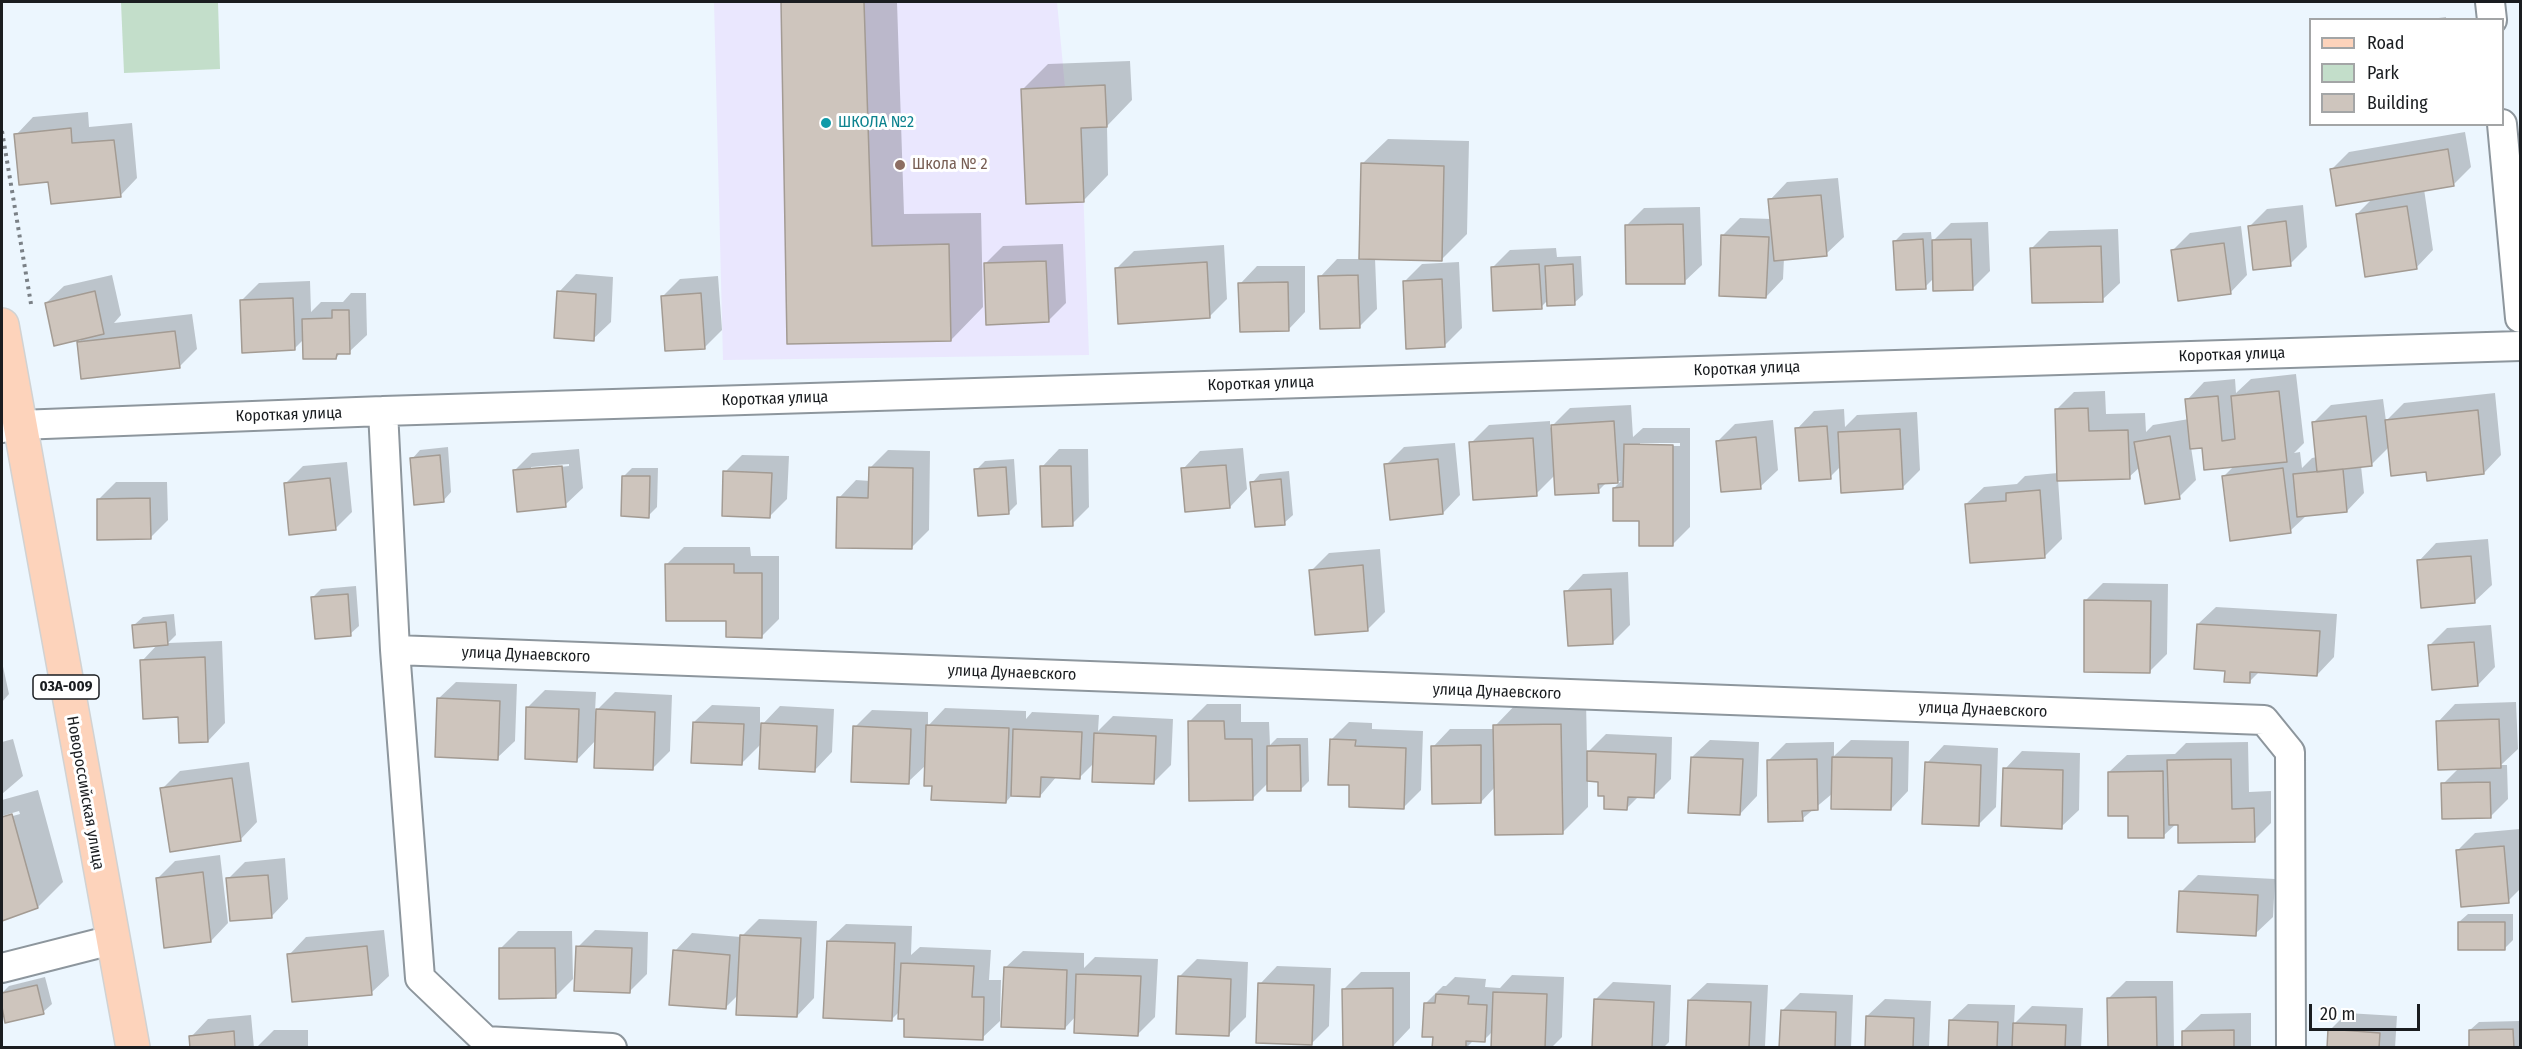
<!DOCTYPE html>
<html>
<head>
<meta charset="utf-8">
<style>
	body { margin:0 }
	#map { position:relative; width:2522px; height:1049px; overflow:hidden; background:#ecf6fe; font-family:"Fira Sans Condensed",sans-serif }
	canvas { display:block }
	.frame { position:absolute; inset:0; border:3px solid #1a1d20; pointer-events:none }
	.legend { position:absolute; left:2309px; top:18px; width:195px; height:108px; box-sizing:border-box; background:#fff; border:2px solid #a3a5a6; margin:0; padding:8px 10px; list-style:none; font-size:18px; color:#1a1d20 }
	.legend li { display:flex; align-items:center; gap:12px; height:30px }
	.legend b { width:30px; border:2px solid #a3a5a6 }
	.scale { position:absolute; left:2309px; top:1004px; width:111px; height:27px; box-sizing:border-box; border:3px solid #1a1d20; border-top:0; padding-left:8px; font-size:18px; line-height:21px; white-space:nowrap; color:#1a1d20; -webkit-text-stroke:4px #fff; paint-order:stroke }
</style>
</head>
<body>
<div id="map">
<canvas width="2522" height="1049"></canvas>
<div class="frame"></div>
<ul class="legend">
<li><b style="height:8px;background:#fdd3bb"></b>Road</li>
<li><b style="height:16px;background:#c3deca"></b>Park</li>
<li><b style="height:16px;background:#cec5bd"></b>Building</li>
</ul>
<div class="scale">20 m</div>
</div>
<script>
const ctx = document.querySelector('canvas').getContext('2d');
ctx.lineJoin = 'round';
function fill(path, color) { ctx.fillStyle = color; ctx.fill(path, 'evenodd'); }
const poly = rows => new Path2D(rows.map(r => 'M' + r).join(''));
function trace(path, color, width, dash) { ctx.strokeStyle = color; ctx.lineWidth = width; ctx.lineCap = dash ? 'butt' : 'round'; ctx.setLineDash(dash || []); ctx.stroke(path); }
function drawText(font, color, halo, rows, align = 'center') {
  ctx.font = font + ' "Fira Sans Condensed",sans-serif'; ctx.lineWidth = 6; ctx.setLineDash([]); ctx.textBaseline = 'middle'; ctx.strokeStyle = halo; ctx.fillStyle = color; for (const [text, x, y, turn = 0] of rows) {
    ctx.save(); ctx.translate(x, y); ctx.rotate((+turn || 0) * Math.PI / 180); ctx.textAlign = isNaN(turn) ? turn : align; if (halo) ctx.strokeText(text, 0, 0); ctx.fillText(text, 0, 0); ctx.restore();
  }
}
fill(poly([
	[714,2,1057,2,1065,87,1105,85,1107,127,1081,129,1089,355,723,360]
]), '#eae7fe');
fill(poly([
	[121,2,218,2,220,69,124,73]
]), '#c3deca');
fill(poly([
	[782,2,897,2,904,214,981,213,983,307,951,340,789,343],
	[2446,17,2446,20,2424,20],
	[1130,61,1132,100,1107,126,1108,175,1083,201,1022,90,1048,64],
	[88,112,89,127,132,123,137,178,120,196,49,181,16,135,33,117],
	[2465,132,2471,167,2454,184,2424,189,2433,250,2416,268,2357,214,2373,198,2331,170,2349,152],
	[1388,139,1469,141,1467,234,1441,260,1375,258,1377,309,1359,327,1320,277,1337,259,1360,259,1362,164],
	[1838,178,1844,237,1826,254,1784,258,1783,279,1766,297,1722,236,1740,218,1772,219,1770,200,1787,182],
	[2303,205,2307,247,2290,264,2250,226,2267,209],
	[1700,207,1702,265,1684,282,1627,225,1644,208],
	[1988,222,1990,271,1972,289,1934,278,1925,287,1894,242,1903,233,1931,232,1932,242,1951,223],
	[2241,226,2247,275,2230,293,2173,250,2190,233],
	[2118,229,2120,283,2102,300,2032,248,2049,231],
	[1063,244,1066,303,1048,321,985,264,1003,246],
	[1224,245,1227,299,1209,317,1117,268,1134,251],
	[1556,248,1557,257,1581,256,1583,295,1574,303,1548,300,1541,307,1493,267,1510,250],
	[1459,262,1462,328,1445,345,1405,281,1422,264],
	[1257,266,1305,266,1305,312,1288,330,1240,284],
	[576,274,613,277,611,322,593,339,559,292],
	[112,275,121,315,114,323,192,314,197,349,179,367,78,343,84,337,46,303,64,286],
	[718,276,722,330,704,348,663,296,680,279],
	[310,281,311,312,321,302,343,302,351,293,366,293,367,335,349,352,341,352,336,358,304,339,294,349,241,301,259,283],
	[2296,374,2304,443,2294,453,2300,452,2302,468,2312,458,2317,457,2313,423,2331,405,2383,399,2386,421,2404,403,2495,393,2501,455,2484,473,2427,471,2389,447,2371,465,2361,466,2364,493,2347,511,2307,515,2290,531,2223,477,2235,465,2203,446,2191,447,2196,480,2179,497,2140,467,2129,477,2058,479,2062,539,2045,556,1966,504,1984,487,2017,484,2025,476,2058,473,2056,410,2074,392,2105,391,2106,414,2145,413,2146,432,2153,425,2189,419,2187,400,2204,382,2235,379,2236,393,2251,379],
	[1631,405,1633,437,1643,428,1690,428,1690,527,1672,545,1640,520,1614,488,1621,481,1607,482,1598,491,1555,475,1536,494,1471,443,1489,425,1550,421,1550,428,1570,408],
	[1640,443,1680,443,1680,446,1640,446],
	[1844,409,1845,427,1857,415,1917,412,1920,470,1902,488,1841,466,1830,477,1797,429,1814,411],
	[1773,420,1778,470,1760,487,1718,441,1735,424],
	[1455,443,1460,495,1443,513,1386,465,1404,447],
	[448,447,451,492,443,501,412,459,420,450],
	[1243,448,1247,489,1230,507,1183,469,1200,451],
	[579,449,583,488,565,505,514,471,532,453],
	[569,464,569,466,531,470,531,467],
	[1059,449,1088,449,1089,507,1072,524,1042,467],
	[888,450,930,451,929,530,911,548,839,498,856,480,870,481,870,468],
	[742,455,789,456,787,499,770,516,725,472],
	[1014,459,1017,504,1008,513,976,470,985,461],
	[347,462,352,512,335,529,286,483,303,466],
	[632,468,658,468,657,507,648,516,624,476],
	[1289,471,1293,515,1284,523,1252,483,1260,474],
	[116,482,167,482,168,520,150,538,98,500],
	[2488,539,2492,585,2474,602,2419,561,2436,543],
	[684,547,750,547,751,556,779,556,779,619,762,636,728,619,667,564],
	[1380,549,1385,612,1368,629,1311,571,1329,553],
	[1628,572,1630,625,1613,642,1566,592,1583,574],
	[2103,583,2168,584,2167,654,2149,672,2086,600],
	[356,586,359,626,350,634,313,597,321,589],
	[2216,607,2337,614,2334,657,2317,675,2260,671,2249,682,2226,669,2198,624],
	[174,614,176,635,168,643,222,641,225,723,208,741,180,716,142,661,158,644,134,625,143,617],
	[2491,625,2495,667,2478,685,2429,646,2447,628],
	[2,662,9,694,2,702],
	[456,682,517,684,515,741,497,758,438,699],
	[545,690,596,692,595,712,615,692,672,695,670,751,653,768,596,740,577,760,528,707],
	[1586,699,1587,753,1606,734,1672,737,1671,779,1653,797,1639,796,1627,808,1606,795,1600,780,1588,780,1588,807,1563,832,1495,787,1481,802,1433,747,1450,729,1495,729,1495,726,1520,700],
	[2516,702,2518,749,2501,765,2507,765,2508,799,2491,816,2443,784,2459,768,2438,722,2455,704],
	[1207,704,1241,704,1241,722,1269,722,1270,745,1277,738,1308,738,1309,781,1300,790,1269,782,1253,798,1189,722],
	[712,705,760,707,760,727,780,706,834,709,832,752,815,770,762,743,741,764,694,722],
	[945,708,1026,711,1026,719,1032,712,1099,715,1098,731,1113,716,1173,719,1171,765,1153,783,1094,763,1080,777,1057,776,1040,796,1013,794,1006,802,934,785,926,765,908,782,855,727,872,710,928,712,928,726],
	[1349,722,1372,723,1372,729,1423,731,1421,790,1403,808,1351,784,1331,740],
	[13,739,23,776,2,794,2,742],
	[1710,740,1759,742,1757,796,1740,814,1692,757],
	[1851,740,1909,741,1908,791,1891,809,1833,793,1802,819,1768,761,1786,743,1834,742,1834,756],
	[2248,742,2249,792,2271,791,2271,823,2254,840,2179,824,2176,824,2163,836,2109,772,2127,755,2175,754,2186,743],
	[1944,745,1998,748,1996,807,1978,825,1927,763],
	[2022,751,2080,753,2079,810,2061,827,2005,769],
	[249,762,257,822,240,840,162,789,180,771],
	[38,790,63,882,38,907,2,919,2,819,20,814,19,811,2,816,2,800],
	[2520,829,2520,889,2508,901,2458,850,2475,833],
	[220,855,228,923,211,941,157,879,175,861],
	[285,858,288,899,271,917,228,879,245,862],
	[2198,875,2275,879,2273,917,2255,934,2181,892],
	[2468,914,2513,914,2513,940,2504,949,2459,922],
	[759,919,817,921,814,998,797,1016,739,994,726,1007,675,951,692,933,741,937],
	[846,924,912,926,911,955,920,947,991,950,989,980,1001,980,1000,1021,982,1038,906,1017,900,1011,892,1019,828,941],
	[384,930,389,976,371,993,289,955,306,937],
	[595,930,648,932,647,974,629,992,578,947],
	[518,931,572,931,573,979,555,997,500,949],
	[1023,951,1084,953,1084,968,1095,957,1158,959,1155,1017,1138,1034,1076,1016,1065,1028,1005,968],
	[1197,959,1248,962,1246,1017,1228,1035,1179,977],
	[1277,966,1331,968,1329,1026,1311,1044,1260,984],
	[1361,972,1410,972,1410,1028,1393,1046,1343,990],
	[1512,975,1564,977,1562,1037,1551,1048,1493,1048,1493,1031,1484,1040,1474,1040,1466,1048,1435,1036,1426,1003,1443,986,1446,986,1455,977,1486,979,1485,987,1500,988],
	[45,977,52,1004,43,1012,7,1021,2,993,9,986],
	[2126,981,2173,981,2174,1048,2109,1048,2108,999],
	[1613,982,1671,985,1669,1042,1663,1048,1593,1048,1595,1000],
	[1707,983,1768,985,1765,1046,1763,1048,1688,1048,1689,1000],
	[1800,993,1853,995,1851,1048,1781,1048,1783,1010],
	[1885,999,1931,1001,1929,1048,1866,1048,1867,1016],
	[1968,1004,2015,1005,2014,1024,2032,1006,2083,1008,2081,1048,1950,1048,1950,1021],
	[2251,1013,2251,1048,2183,1048,2183,1031,2201,1014],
	[2347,1013,2397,1016,2395,1048,2329,1048,2330,1030],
	[251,1015,254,1048,192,1048,191,1037,208,1019],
	[2520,1021,2520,1048,2471,1048,2470,1030,2479,1022],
	[274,1030,308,1030,308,1048,256,1048]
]), '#0003');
const building = poly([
	[781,2,864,2,872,246,949,244,951,341,787,344,781,2],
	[1105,85,1107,127,1081,128,1084,202,1026,204,1021,89,1105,85],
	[71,128,72,143,114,140,121,197,51,204,48,182,19,185,14,134,71,128],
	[2448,149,2454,186,2336,206,2330,169,2448,149],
	[1361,163,1444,166,1442,261,1359,259,1361,163],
	[1821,195,1827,256,1774,261,1768,199,1821,195],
	[2407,206,2417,269,2365,277,2356,214,2407,206],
	[2286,221,2291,266,2253,270,2248,226,2286,221],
	[1683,224,1685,284,1626,284,1625,225,1683,224],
	[1721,235,1769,237,1766,298,1719,296,1721,235],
	[1923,239,1926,289,1896,290,1893,241,1923,239],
	[1971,239,1973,290,1933,291,1932,240,1971,239],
	[2224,243,2231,294,2178,301,2171,250,2224,243],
	[2101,246,2103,302,2032,303,2030,248,2101,246],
	[1046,261,1049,322,986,325,984,263,1046,261],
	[1207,262,1210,318,1118,324,1115,268,1207,262],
	[1539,264,1542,309,1493,311,1491,267,1539,264],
	[1573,264,1575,305,1547,306,1545,266,1573,264],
	[1358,275,1360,328,1320,329,1318,276,1358,275],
	[1442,279,1445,347,1406,349,1403,281,1442,279],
	[1288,282,1289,331,1240,332,1238,283,1288,282],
	[95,291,104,334,54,346,45,303,95,291],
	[557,291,596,294,594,341,554,338,557,291],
	[701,293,705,349,665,351,661,296,701,293],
	[293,298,295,350,242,353,240,300,293,298],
	[332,310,349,310,350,354,337,354,336,359,303,359,302,319,332,318,332,310],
	[175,331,180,368,81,379,77,342,175,331],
	[2279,391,2287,462,2204,470,2202,448,2190,449,2185,399,2218,396,2222,441,2235,439,2231,396,2279,391],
	[2088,408,2089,431,2128,430,2130,479,2057,481,2055,409,2088,408],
	[2478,410,2484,474,2427,481,2426,472,2391,476,2385,420,2478,410],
	[2366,416,2372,466,2317,472,2312,422,2366,416],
	[1614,421,1618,483,1598,484,1599,493,1555,495,1551,425,1614,421],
	[1827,426,1831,479,1799,481,1795,428,1827,426],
	[1900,429,1903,489,1841,493,1838,432,1900,429],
	[2170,436,2180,499,2145,504,2134,442,2170,436],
	[1756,437,1761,489,1721,492,1716,441,1756,437],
	[1533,438,1537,496,1473,500,1469,442,1533,438],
	[1624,444,1673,445,1673,546,1639,546,1639,521,1613,521,1613,488,1623,487,1624,444],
	[440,455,444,502,414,505,410,458,440,455],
	[1438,459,1443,514,1390,520,1384,464,1438,459],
	[1226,465,1230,508,1185,512,1181,468,1226,465],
	[562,466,566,507,517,512,513,470,562,466],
	[1040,466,1071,466,1073,526,1042,527,1040,466],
	[869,467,913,468,912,549,836,548,837,497,868,498,869,467],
	[1006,467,1009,514,978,516,974,469,1006,467],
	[2283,468,2291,533,2230,541,2222,476,2283,468],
	[2343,469,2347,512,2297,517,2293,474,2343,469],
	[723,471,772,473,770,518,722,516,723,471],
	[622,476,650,476,649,518,621,516,622,476],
	[330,478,336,530,289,535,284,483,330,478],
	[1281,479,1285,525,1255,527,1250,482,1281,479],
	[2040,490,2045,558,1970,563,1965,504,2006,501,2006,493,2040,490],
	[150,498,151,539,97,540,97,499,150,498],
	[2471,556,2475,603,2421,608,2417,560,2471,556],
	[665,564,734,564,734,573,762,573,762,638,726,637,726,621,666,621,665,564],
	[1363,565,1368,631,1315,635,1309,570,1363,565],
	[1611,589,1613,644,1568,646,1564,591,1611,589],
	[348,594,351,636,315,639,311,597,348,594],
	[2084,600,2151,601,2150,673,2084,672,2084,600],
	[166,622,168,645,134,648,132,625,166,622],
	[2197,624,2320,631,2317,676,2250,672,2250,683,2224,682,2225,671,2194,669,2197,624],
	[2474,642,2478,686,2432,690,2428,645,2474,642],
	[205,657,208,742,179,743,178,717,143,719,140,660,205,657],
	[437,698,500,701,498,760,435,757,437,698],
	[526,707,579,709,577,762,525,759,526,707],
	[596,709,655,712,653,770,594,768,596,709],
	[2499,719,2501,768,2438,770,2436,721,2499,719],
	[1188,721,1224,721,1225,739,1252,739,1253,800,1189,801,1188,721],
	[693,722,744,724,742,765,691,763,693,722],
	[761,723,817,726,815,772,759,769,761,723],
	[1561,724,1563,834,1495,835,1493,725,1561,724],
	[926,725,1009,728,1006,803,931,800,932,786,924,786,926,725],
	[853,726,911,729,909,784,851,782,853,726],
	[1013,729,1082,732,1080,779,1041,777,1040,797,1011,796,1013,729],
	[1094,733,1156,736,1154,784,1092,782,1094,733],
	[1330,739,1356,740,1355,746,1406,748,1404,809,1349,807,1349,785,1328,785,1330,739],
	[1300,745,1301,791,1267,791,1267,746,1300,745],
	[1481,745,1481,803,1432,804,1431,746,1481,745],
	[1587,751,1656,754,1654,798,1628,797,1627,810,1604,809,1604,796,1598,796,1598,782,1587,781,1587,751],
	[1691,757,1743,759,1740,815,1688,813,1691,757],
	[1832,757,1892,758,1891,810,1831,809,1832,757],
	[1817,759,1818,810,1802,811,1803,821,1768,822,1767,760,1817,759],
	[2231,759,2232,809,2254,808,2255,842,2178,843,2178,825,2169,825,2167,760,2231,759],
	[1925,762,1981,765,1979,826,1922,824,1925,762],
	[2003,768,2063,770,2062,829,2001,826,2003,768],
	[2163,771,2164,838,2128,838,2128,816,2108,816,2108,772,2163,771],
	[232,778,241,841,170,852,160,788,232,778],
	[2490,782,2491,818,2442,819,2441,783,2490,782],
	[12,814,38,908,2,921,2,817,12,814],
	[2504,846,2509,903,2461,907,2456,850,2504,846],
	[203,872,211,942,164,948,156,878,203,872],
	[268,875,272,918,230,921,226,878,268,875],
	[2179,891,2258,895,2256,936,2177,932,2179,891],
	[2458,922,2505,922,2505,950,2458,950,2458,922],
	[740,935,801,938,797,1017,736,1015,740,935],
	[827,941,895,943,892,1021,823,1018,827,941],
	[367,946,372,995,292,1002,287,954,367,946],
	[576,946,632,948,630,993,574,991,576,946],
	[499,948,555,948,556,998,499,999,499,948],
	[673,950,730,955,726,1009,669,1005,673,950],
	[901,963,974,966,972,997,984,997,983,1040,904,1037,904,1019,898,1019,901,963],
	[1004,967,1067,970,1065,1029,1001,1027,1004,967],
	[1076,974,1141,976,1138,1036,1074,1033,1076,974],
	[1178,976,1231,979,1229,1036,1176,1034,1178,976],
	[1258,983,1314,985,1312,1045,1256,1043,1258,983],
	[37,985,44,1014,5,1023,2,1007,2,993,37,985],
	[1393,988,1393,1047,1343,1048,1342,989,1393,988],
	[1493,992,1547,994,1545,1048,1491,1048,1493,992],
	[1436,994,1469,996,1468,1004,1487,1005,1485,1042,1466,1041,1466,1048,1432,1048,1433,1037,1422,1037,1424,1003,1435,1003,1436,994],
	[2156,997,2157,1048,2108,1048,2107,998,2156,997],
	[1594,999,1654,1002,1652,1048,1592,1048,1594,999],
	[1688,1000,1751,1002,1749,1048,1686,1048,1688,1000],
	[1781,1010,1836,1012,1835,1048,1779,1048,1781,1010],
	[1866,1016,1914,1018,1913,1048,1865,1048,1866,1016],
	[1949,1020,1998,1022,1997,1048,1948,1048,1949,1020],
	[2013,1023,2066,1025,2065,1048,2012,1048,2013,1023],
	[2328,1029,2380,1033,2379,1048,2327,1048,2328,1029],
	[2513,1029,2514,1048,2469,1048,2469,1030,2513,1029],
	[2234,1030,2234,1048,2182,1048,2182,1031,2234,1030],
	[234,1031,235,1048,190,1048,189,1036,234,1031]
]);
fill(building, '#cec5bd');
trace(building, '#a39b93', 1.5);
const street = poly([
	[2490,2,2492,20],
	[2502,124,2520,318],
	[383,411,395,650,420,978,486,1041,612,1048],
	[2,428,19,425,383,411,2520,346],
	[395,650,2264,720,2290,752,2291,1048],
	[2,968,112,940]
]);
const primary = poly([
	[2,325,133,1048]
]);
trace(street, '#8d969d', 32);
trace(primary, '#d1d2d2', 36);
trace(poly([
	[2,131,31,304]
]), '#7a8086', 4, [3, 4.5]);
trace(street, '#fff', 28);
trace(primary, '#fdd3bb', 33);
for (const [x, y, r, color] of [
	[826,123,6,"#0f9aa8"],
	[900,165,6,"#8d6e63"]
]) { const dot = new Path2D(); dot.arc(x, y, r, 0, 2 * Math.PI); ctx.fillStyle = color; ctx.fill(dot); trace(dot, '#fff', 2); }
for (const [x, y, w] of [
	[66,687,66]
]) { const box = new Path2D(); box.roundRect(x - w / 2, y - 12, w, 24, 4.5); ctx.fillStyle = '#fff'; ctx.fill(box); trace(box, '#1a1d20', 1.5); }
drawText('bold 15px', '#1a1d20', null, [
	["03А-009",66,687]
]);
drawText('16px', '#0d838f', '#fff', [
	["ШКОЛА №2",838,123]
], 'left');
drawText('16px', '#785e54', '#fff', [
	["Школа № 2",912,165]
], 'left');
drawText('16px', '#1a1d20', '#fff', [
	["Короткая улица",2232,355,-2],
	["Короткая улица",1747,369,-2],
	["Короткая улица",1261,384,-2],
	["Короткая улица",775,399,-2],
	["Короткая улица",289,415,-2],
	["улица Дунаевского",526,655,2],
	["улица Дунаевского",1012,673,2],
	["улица Дунаевского",1497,692,2],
	["улица Дунаевского",1983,710,2],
	["Новороссийская улица",85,793,80]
]);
</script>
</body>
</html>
